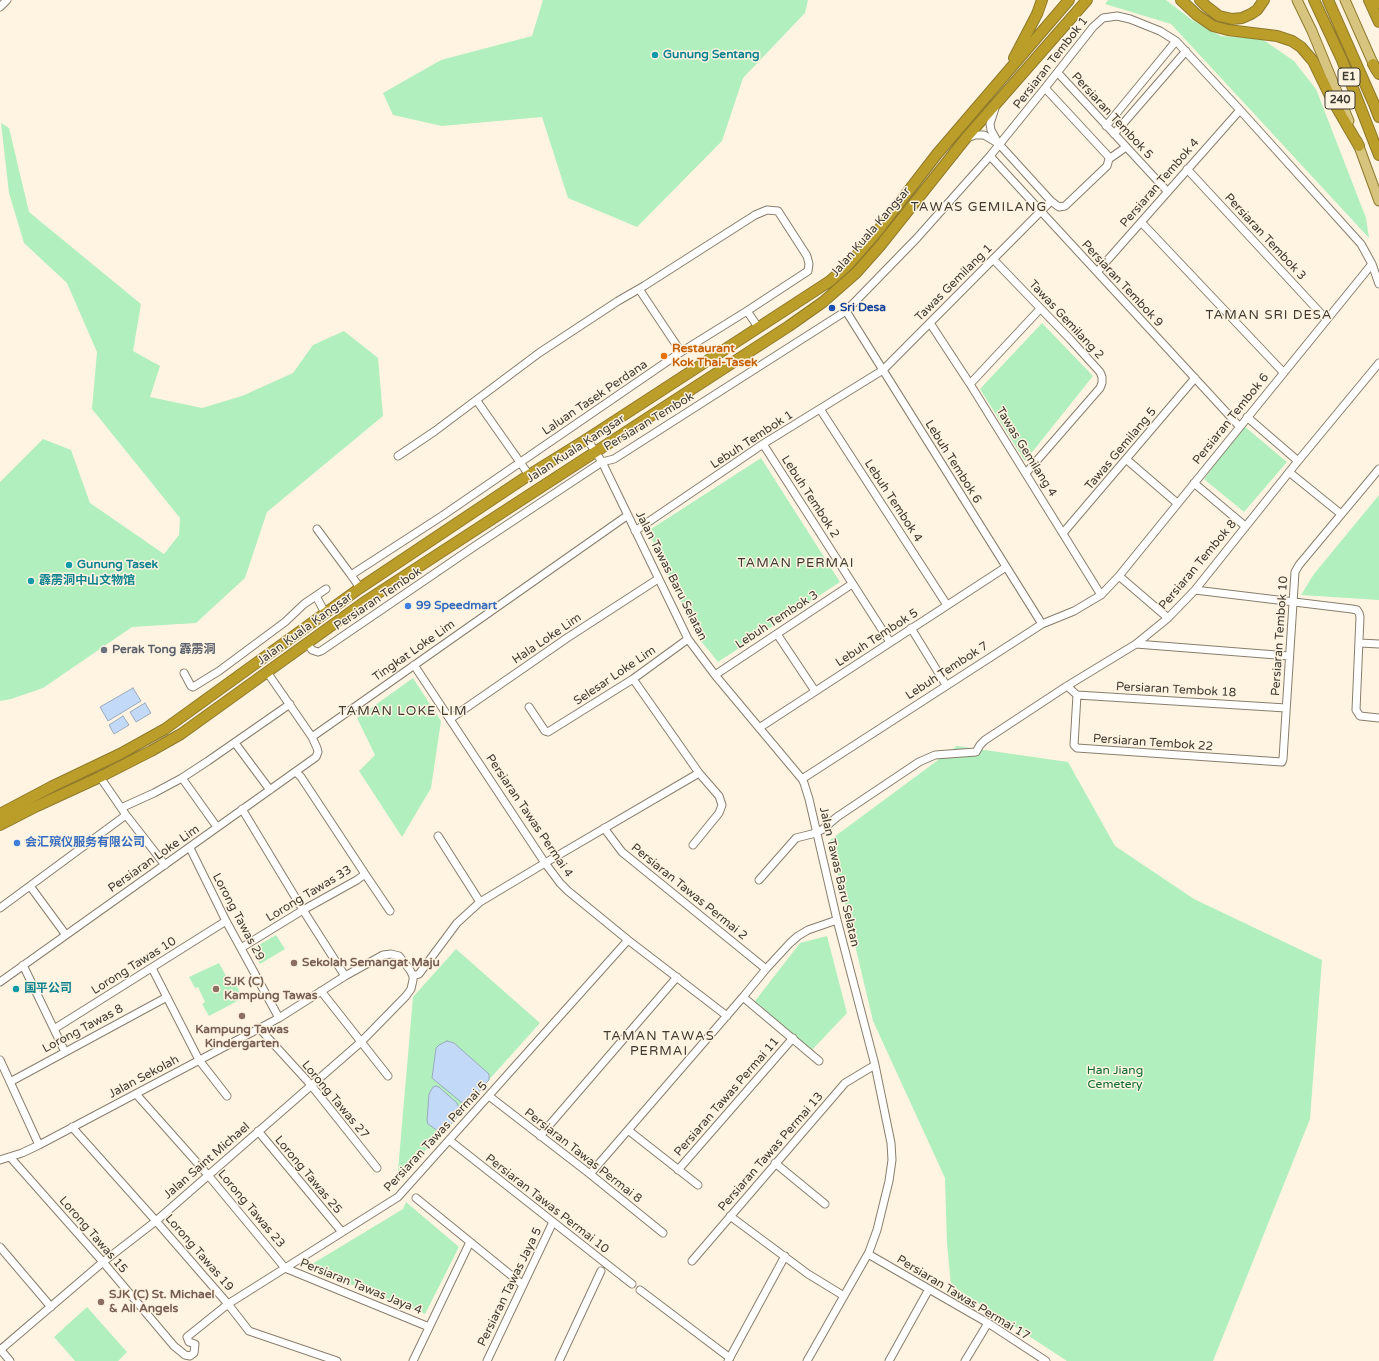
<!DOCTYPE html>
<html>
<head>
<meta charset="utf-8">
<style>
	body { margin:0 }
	canvas { display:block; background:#fff4e1 }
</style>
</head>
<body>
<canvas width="1379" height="1361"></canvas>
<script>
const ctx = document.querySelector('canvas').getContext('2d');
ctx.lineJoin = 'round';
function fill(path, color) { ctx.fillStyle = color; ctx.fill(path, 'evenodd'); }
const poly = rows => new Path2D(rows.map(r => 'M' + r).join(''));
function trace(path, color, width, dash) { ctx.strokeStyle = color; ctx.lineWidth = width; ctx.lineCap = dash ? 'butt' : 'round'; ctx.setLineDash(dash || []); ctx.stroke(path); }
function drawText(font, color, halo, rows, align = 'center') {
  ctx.font = font + ' "Varela Round","Noto Sans SC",sans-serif'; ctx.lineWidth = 3; ctx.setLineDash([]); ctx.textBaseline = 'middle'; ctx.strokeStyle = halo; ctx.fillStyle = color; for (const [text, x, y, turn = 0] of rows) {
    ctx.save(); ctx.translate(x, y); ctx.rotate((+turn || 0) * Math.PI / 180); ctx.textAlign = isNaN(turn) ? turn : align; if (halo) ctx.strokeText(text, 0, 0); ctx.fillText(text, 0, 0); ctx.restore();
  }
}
fill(poly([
	[543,0,808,0,805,13,743,78,722,141,637,227,568,198,542,117,442,126,393,115,383,93,441,60,532,36],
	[1108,0,1166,0,1192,20,1221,36,1262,39,1294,61,1316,89,1366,218,1369,238,1171,24,1105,4],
	[1,123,9,128,29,212,141,304,133,351,160,366,150,397,202,408,242,396,293,373,313,345,344,331,378,358,383,416,267,512,245,578,196,623,132,627,43,688,11,699,0,701,0,482,43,439,71,450,90,503,164,554,179,535,180,518,92,409,97,352,67,283,24,243,9,193],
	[1042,323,1093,376,1025,461,980,389],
	[1244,426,1287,462,1244,512,1204,479],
	[761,458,840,582,718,662,697,636,648,531],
	[1379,495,1379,600,1301,595,1314,574],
	[413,678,441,721,431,788,402,837,359,771,375,755,357,718],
	[957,746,1068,762,1115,846,1194,899,1322,960,1310,1119,1213,1361,1067,1361,951,1285,947,1244,945,1178,873,1021,830,840],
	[276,935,285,949,260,964,252,949],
	[827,936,847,1013,811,1051,755,1001,800,943],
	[456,949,540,1023,397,1182,413,997],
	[219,963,232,987,236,985,243,998,209,1016,202,1004,205,1002,198,987,195,988,189,977],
	[406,1202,459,1247,425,1314,307,1267,403,1209],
	[87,1307,127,1352,118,1361,75,1361,54,1337]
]), '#b1efbe');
const water = poly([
	[133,688,141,701,108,721,100,707,133,688],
	[145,703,151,713,136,722,130,712,145,703],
	[123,716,129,725,114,734,109,725,123,716],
	[447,1041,454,1043,489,1074,489,1080,487,1082,470,1103,461,1102,432,1078,436,1048,439,1045,447,1041],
	[436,1086,439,1087,457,1103,460,1110,458,1116,447,1129,441,1131,438,1131,428,1124,427,1121,429,1094,433,1087,436,1086]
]);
fill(water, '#c2daf7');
trace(water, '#9aaabc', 1);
const minor = poly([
	[0,7,7,0],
	[1058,73,1167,191],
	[1045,88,1108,156,1109,159,1107,166,1065,206,1059,207,1051,201],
	[995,108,990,124,991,130,998,143],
	[1106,126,1176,41],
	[1114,134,1186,51],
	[990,156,1239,426],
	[1109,159,1126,147],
	[1187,169,1326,319],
	[1141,222,1283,372],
	[993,259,1070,339,1100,372,1102,377,1102,383,1100,388,1026,473],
	[1097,272,1240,110],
	[639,289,681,352],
	[747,311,758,327],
	[846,311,1042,624],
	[930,323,970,384,1101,595],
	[970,384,1040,309],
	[477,401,529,475],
	[820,409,947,605],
	[1247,417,1298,461],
	[587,439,602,462,688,639,715,675,802,779,804,783,809,799,837,920,875,1065,891,1143,892,1160,889,1181,877,1230,869,1252,807,1361],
	[763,444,890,642],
	[1126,459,1177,503],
	[1289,472,1341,514],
	[1194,483,1245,526],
	[317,529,351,575],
	[635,531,763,444,883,370,1051,201,999,144,984,135,975,135,967,138],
	[1063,533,1195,378],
	[1119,576,1168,618],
	[360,588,351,575,442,516,681,352,747,311,808,271,809,264,807,256,778,211,767,210,755,215,644,286,618,301,539,353,435,431,398,456],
	[1195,590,1352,609,1357,610,1359,613,1360,617,1356,710,1360,716,1379,718],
	[316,596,325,613],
	[911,628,946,685],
	[777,634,815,691],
	[307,643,312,650,318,652,321,651,475,546,602,462,614,459,846,311,917,238,990,156,1045,88,1093,27,1103,18,1117,16,1130,19,1160,31,1176,41,1240,110,1361,244,1372,264,1379,284],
	[1360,643,1379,644],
	[1136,644,1289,656],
	[414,665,545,863,560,883,568,891,628,940,727,1016],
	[184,673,191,686,193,687,219,671,285,622,304,604,326,589],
	[715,675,852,584],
	[633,679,699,773,719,796,722,805,719,813,693,845],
	[1067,686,1077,695,1286,708],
	[1077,695,1074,745,1077,748,1282,762,1283,759,1295,572,1299,565,1379,469],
	[529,707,545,731,548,732,633,679,688,639],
	[450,719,567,638,658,579],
	[759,728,1006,567],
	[312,737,628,515],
	[235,743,270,790],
	[100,777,126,815,165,865],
	[182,778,217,827],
	[802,779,1042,624,1074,611,1101,595,1119,576,1372,264],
	[121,808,154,793,182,778,208,761,290,704],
	[242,809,303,910,345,976],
	[604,828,622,852,766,969],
	[438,836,480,902],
	[190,848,226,921,279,1018],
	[365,874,390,911],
	[759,880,796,838,816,833,823,829,837,817,919,762,935,755,976,752,980,745,985,740,1067,686,1136,644,1168,618,1195,590,1298,461,1379,363],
	[30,886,66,935],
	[0,908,126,815],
	[241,948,303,910,357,880,365,874,301,777,296,772],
	[23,965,65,1052],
	[152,968,199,1060,227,1096],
	[413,976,419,974,457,923,480,902,545,863,699,773],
	[0,982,316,757,318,752,317,748,312,737,267,672],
	[321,991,388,1076],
	[743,997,819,1061],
	[259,1028,311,1085,377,1168],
	[54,1029,226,921],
	[0,1060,39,1145],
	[10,1082,167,997],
	[136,1094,208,1175,285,1268,429,1327],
	[489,1096,590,1174,663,1233],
	[72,1127,156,1221,228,1304,249,1331,337,1361],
	[628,1130,698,1185],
	[258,1131,342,1232],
	[540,1136,677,977],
	[449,1140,632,1284],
	[10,1157,103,1262,174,1346,185,1355,190,1356,194,1353,195,1344,189,1342,187,1337,228,1304,398,1197,628,940],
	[0,1160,22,1153,39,1145,279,1018,345,976,383,955,391,954,399,956,410,970,413,976,413,980,411,989,406,996,361,1042,156,1221,103,1262,0,1350],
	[775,1163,825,1204],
	[678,1170,793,1038],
	[590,1174,743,997,766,969,790,943,798,936,808,930,837,920],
	[416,1198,523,1285],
	[730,1216,808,1274,844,1296],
	[0,1247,51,1307],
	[868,1254,988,1323,1046,1361],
	[692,1261,845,1083,875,1065],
	[640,1290,730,1358],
	[0,1349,10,1361],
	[413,1361,470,1242],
	[487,1361,553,1222],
	[559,1361,601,1271],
	[728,1361,785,1256],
	[889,1361,929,1289],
	[965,1361,988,1323]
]);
const major = poly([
	[1297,0,1312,31,1349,121],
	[1345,0,1376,70],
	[1357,141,1379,201]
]);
const highway = poly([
	[1181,0,1197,15,1213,26,1228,30,1277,36,1292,41,1301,47,1313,61,1330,96,1359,146],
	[1200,0,1206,6,1219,16,1232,19,1242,18,1251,14,1257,10,1264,0],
	[1314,0,1342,60,1379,155],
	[1328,0,1374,104,1379,117],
	[1369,0,1379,22],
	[1378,0,1379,3],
	[1014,58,1037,14,1042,0],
	[1373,64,1379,74],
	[0,814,51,787,120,754,165,729,360,588,529,475,587,439,830,281,848,265,876,233,937,154,1069,0],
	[0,825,37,806,100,777,151,751,181,734,363,603,789,326,823,302,856,273,880,246,966,138,1087,0]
]);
trace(minor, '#887e6d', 9);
trace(major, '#8f7a2c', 11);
trace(highway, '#8f7a2c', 12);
trace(minor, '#fff', 7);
trace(major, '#d6c47f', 9);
trace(highway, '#bb9d29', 10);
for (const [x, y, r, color] of [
	[655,55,4,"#0f9aa8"],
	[832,308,4,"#1a4fb4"],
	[664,356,4,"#e8710a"],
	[69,565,4,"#0f9aa8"],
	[31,581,4,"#0f9aa8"],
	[408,606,4,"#3f7fe0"],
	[104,650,4,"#6b7280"],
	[17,843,4,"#3f7fe0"],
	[294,963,4,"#8d6e63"],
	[16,989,4,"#0f9aa8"],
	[216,989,4,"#8d6e63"],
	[242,1016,4,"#8d6e63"],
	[101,1302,4,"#8d6e63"]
]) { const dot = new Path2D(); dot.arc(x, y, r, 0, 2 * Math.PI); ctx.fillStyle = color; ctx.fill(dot); trace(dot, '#fff4e1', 1.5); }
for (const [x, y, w] of [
	[1349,77,22],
	[1340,100,30]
]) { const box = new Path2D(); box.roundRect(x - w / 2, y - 9, w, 18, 3); ctx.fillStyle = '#fff4e1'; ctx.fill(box); trace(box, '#3e3a32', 1); }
drawText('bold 11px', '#3e3a32', null, [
	["E1",1349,77],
	["240",1340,100]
]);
drawText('bold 12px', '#0d838f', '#fff4e1', [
	["Gunung Sentang",663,55],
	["Gunung Tasek",77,565],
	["霹雳洞中山文物馆",39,581],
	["国平公司",24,989]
], 'left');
drawText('12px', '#3e3a32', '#fff4e1', [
	["Persiaran Tembok 1",1051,63,-52],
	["Persiaran Tembok 5",1112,116,47],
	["Persiaran Tembok 4",1160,183,-49],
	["Jalan Kuala Kangsar",871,232,-49],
	["Persiaran Tembok 3",1265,237,47],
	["Tawas Gemilang 1",954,283,-45],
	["Persiaran Tembok 9",1122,284,47],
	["Tawas Gemilang 2",1066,320,47],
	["Laluan Tasek Perdana",595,398,-34],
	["Persiaran Tembok 6",1231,419,-51],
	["Persiaran Tembok",649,422,-31],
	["Lebuh Tembok 1",752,440,-33],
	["Jalan Kuala Kangsar",576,449,-33],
	["Tawas Gemilang 5",1121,449,-50],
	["Tawas Gemilang 4",1026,452,58],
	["Lebuh Tembok 6",953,462,58],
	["Lebuh Tembok 2",810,497,57],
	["Lebuh Tembok 4",893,501,57],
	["Persiaran Tembok 8",1198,565,-50],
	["Jalan Tawas Baru Selatan",671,576,63],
	["Persiaran Tembok",378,599,-34],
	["Lebuh Tembok 3",777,620,-33],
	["Jalan Kuala Kangsar",305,629,-36],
	["Persiaran Tembok 10",1280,636,-86],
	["Lebuh Tembok 5",877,638,-33],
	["Hala Loke Lim",547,639,-34],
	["Tingkat Loke Lim",414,651,-35],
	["Lebuh Tembok 7",947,671,-33],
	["Selesar Loke Lim",615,676,-34],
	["Persiaran Tembok 18",1176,690,3],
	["Persiaran Tembok 22",1153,743,4],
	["Persiaran Tawas Permai 4",529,816,56],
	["Persiaran Loke Lim",154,859,-35],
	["Jalan Tawas Baru Selatan",839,877,77],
	["Persiaran Tawas Permai 2",689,892,39],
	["Lorong Tawas 33",309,894,-31],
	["Lorong Tawas 29",238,917,62],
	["Lorong Tawas 10",134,966,-32],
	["Lorong Tawas 8",83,1029,-28],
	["Jalan Sekolah",144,1077,-28],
	["Persiaran Tawas Permai 11",727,1097,-49],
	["Lorong Tawas 27",335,1100,50],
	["Persiaran Tawas Permai 5",436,1137,-47],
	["Persiaran Tawas Permai 13",771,1152,-49],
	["Persiaran Tawas Permai 8",583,1156,38],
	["Jalan Saint Michael",207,1161,-41],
	["Lorong Tawas 25",308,1175,50],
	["Persiaran Tawas Permai 10",547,1204,38],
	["Lorong Tawas 23",251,1209,50],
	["Lorong Tawas 15",93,1235,49],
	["Lorong Tawas 19",199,1253,49],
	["Persiaran Tawas Jaya 4",361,1287,22],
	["Persiaran Tawas Jaya 5",510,1287,-64],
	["Persiaran Tawas Permai 17",963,1298,31]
]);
drawText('bold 12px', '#164399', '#fff4e1', [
	["Sri Desa",840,308]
], 'left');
drawText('bold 12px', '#c56008', '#fff4e1', [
	["Restaurant",672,349],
	["Kok Thai-Tasek",672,363]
], 'left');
drawText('bold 12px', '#366cbe', '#fff4e1', [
	["99 Speedmart",416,606],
	["会汇殡仪服务有限公司",25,843]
], 'left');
drawText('bold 12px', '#5b616d', '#fff4e1', [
	["Perak Tong 霹雳洞",112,650]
], 'left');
drawText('bold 12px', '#785e54', '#fff4e1', [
	["Sekolah Semangat Maju",302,963],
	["SJK (C)",224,982],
	["Kampung Tawas",224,996],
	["Kampung Tawas",242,1030,"center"],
	["Kindergarten",242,1044,"center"],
	["SJK (C) St. Michael",109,1295],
	["& All Angels",109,1309]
], 'left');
drawText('12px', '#0c6932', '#fff4e1', [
	["Han Jiang",1115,1071],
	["Cemetery",1115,1085]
]);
ctx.letterSpacing = '1px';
drawText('13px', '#3e3a32', '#fff4e1', [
	["TAWAS GEMILANG",979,208],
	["TAMAN SRI DESA",1269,316],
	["TAMAN PERMAI",796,564],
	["TAMAN LOKE LIM",403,712],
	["TAMAN TAWAS",659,1037],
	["PERMAI",659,1052]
]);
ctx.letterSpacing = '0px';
</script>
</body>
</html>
